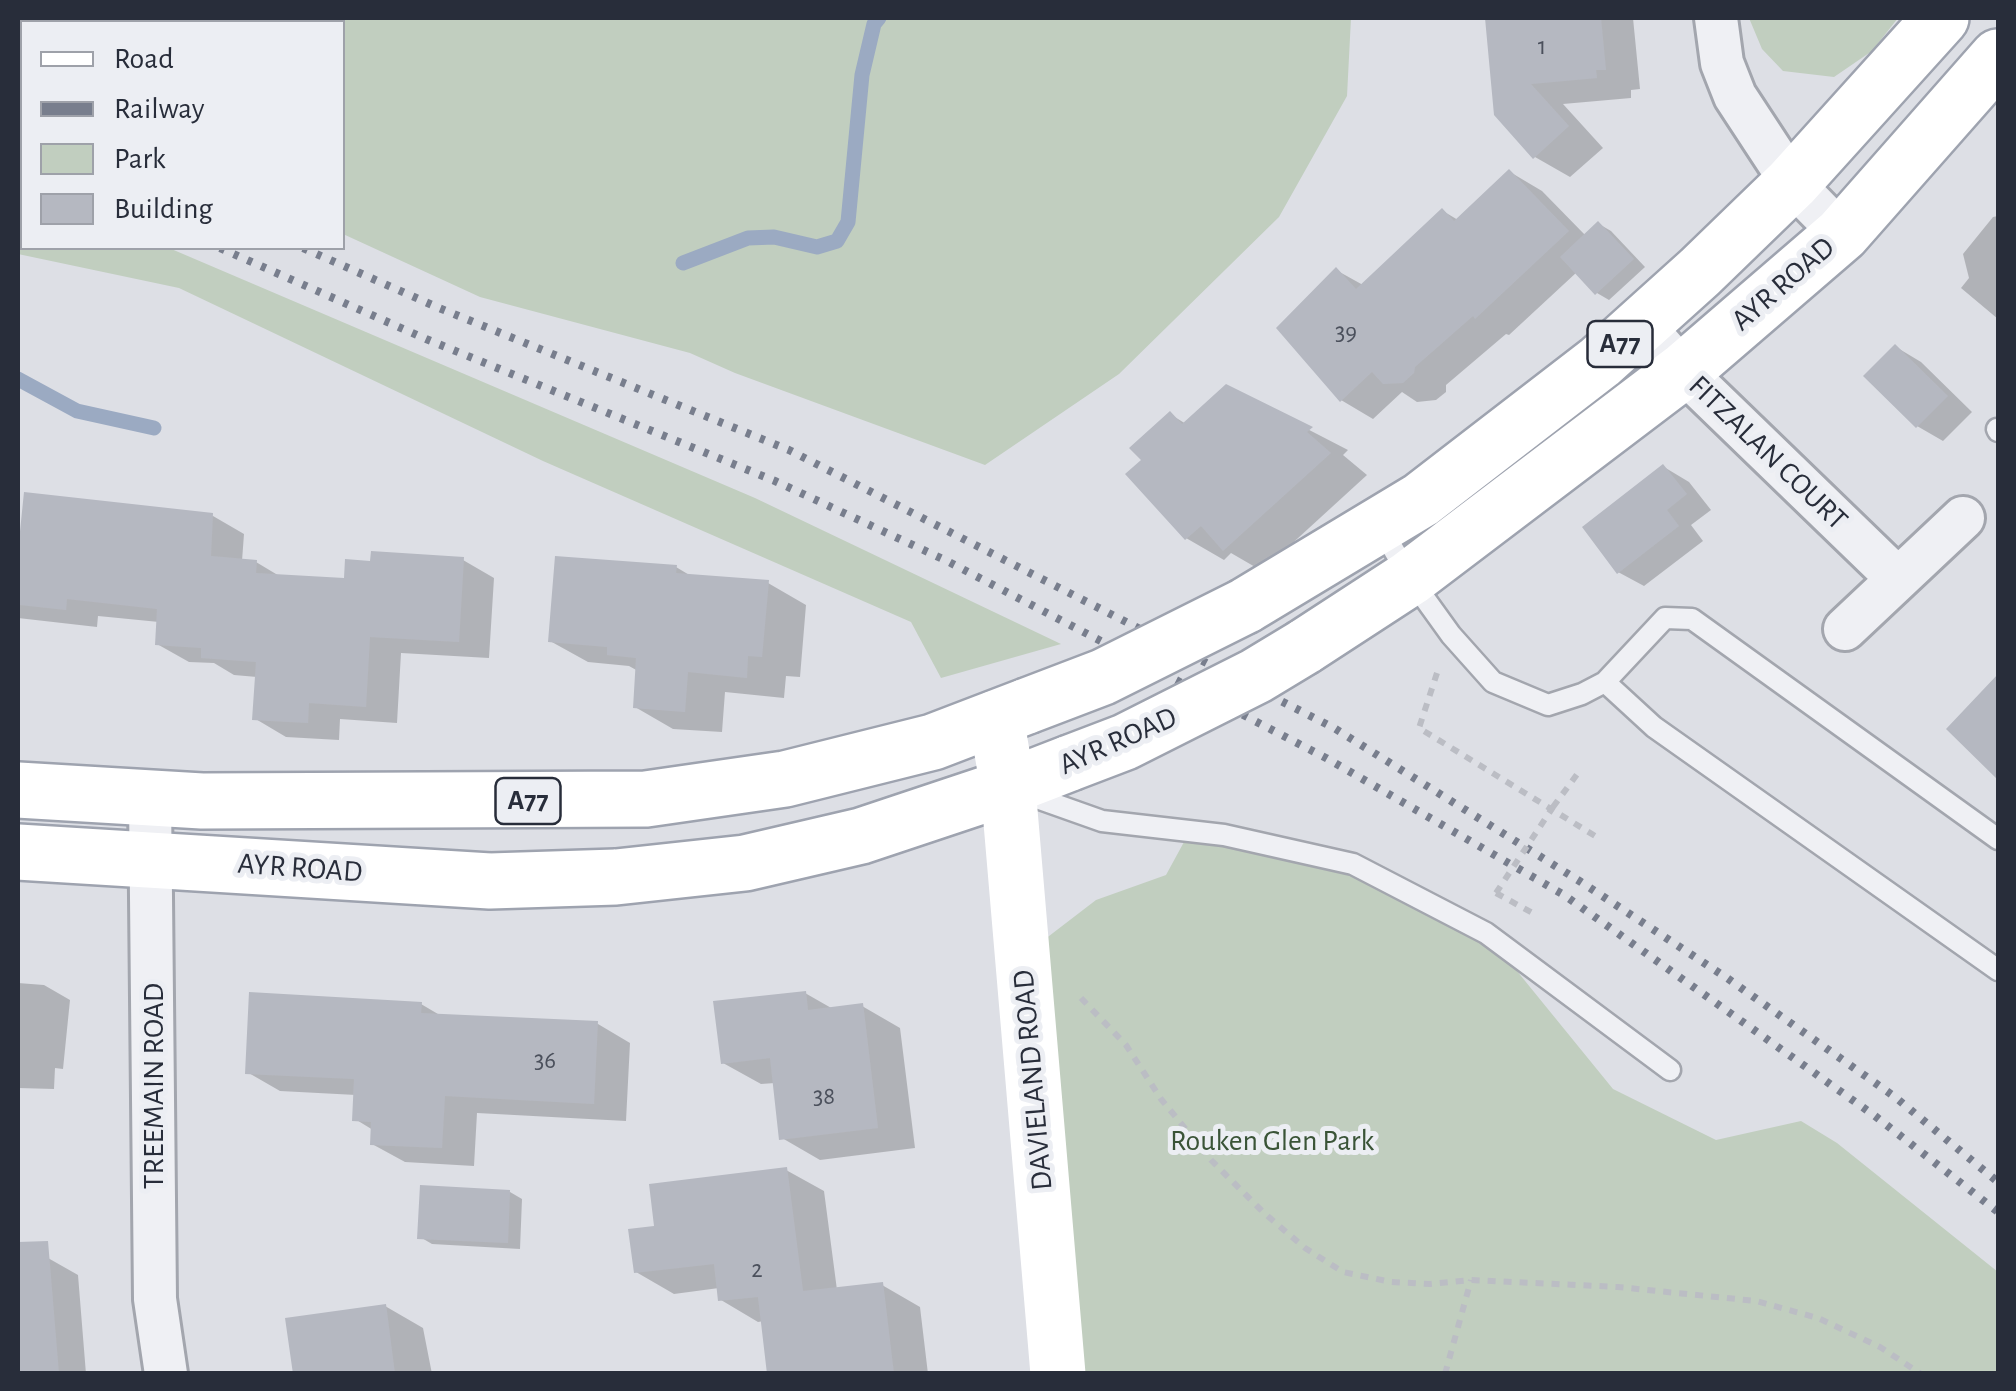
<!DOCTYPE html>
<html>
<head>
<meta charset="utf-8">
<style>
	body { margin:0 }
	#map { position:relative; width:2016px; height:1391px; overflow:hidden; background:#dddfe5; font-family:"Alegreya Sans",sans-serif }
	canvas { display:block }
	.frame { position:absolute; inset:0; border:20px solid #282d3a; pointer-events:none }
	.legend { position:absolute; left:20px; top:20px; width:325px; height:230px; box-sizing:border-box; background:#eceef3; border:2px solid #9ea1a9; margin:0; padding:12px 18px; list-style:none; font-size:30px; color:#282d3a }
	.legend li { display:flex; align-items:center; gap:20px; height:50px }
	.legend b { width:50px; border:2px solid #9ea1a9 }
</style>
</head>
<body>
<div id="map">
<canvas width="2016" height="1391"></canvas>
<div class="frame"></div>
<ul class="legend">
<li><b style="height:12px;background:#fff"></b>Road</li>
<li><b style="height:12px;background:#787e8d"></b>Railway</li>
<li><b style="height:28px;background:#c1cebf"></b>Park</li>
<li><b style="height:28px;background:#b5b8c1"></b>Building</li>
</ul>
</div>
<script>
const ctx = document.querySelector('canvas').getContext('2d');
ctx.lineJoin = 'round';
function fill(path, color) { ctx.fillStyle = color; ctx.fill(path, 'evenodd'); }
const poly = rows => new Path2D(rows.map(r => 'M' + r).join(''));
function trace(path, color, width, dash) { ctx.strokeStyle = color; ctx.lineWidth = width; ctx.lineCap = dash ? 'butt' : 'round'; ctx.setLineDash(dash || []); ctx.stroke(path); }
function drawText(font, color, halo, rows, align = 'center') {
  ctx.font = font + ' "Alegreya Sans",sans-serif'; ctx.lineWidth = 10; ctx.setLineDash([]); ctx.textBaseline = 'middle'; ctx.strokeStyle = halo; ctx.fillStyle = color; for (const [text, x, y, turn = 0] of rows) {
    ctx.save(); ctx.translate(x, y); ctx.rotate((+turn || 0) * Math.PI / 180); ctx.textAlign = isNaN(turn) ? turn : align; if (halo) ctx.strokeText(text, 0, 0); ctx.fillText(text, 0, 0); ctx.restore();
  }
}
fill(poly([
	[18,18,1351,18,1347,96,1279,217,1119,374,985,465,735,373,690,353,480,297,343,234,342,22,22,22,22,79,18,77],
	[1749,18,1898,18,1872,51,1834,77,1783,71,1762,49],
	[18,174,22,176,22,248,169,248,755,498,1061,644,941,678,911,622,543,461,179,288,18,254],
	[1190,831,1353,864,1486,933,1613,1089,1716,1140,1801,1121,1837,1143,1998,1272,1998,1373,1058,1373,1023,956,1096,900,1166,875]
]), '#c1cebf');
fill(poly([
	[1487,18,1633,18,1640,89,1631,90,1631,98,1563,104,1603,148,1570,177,1535,157,1496,114],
	[1510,172,1542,191,1586,236,1599,224,1611,231,1645,267,1609,300,1597,293,1577,272,1509,335,1506,334,1446,385,1446,392,1436,400,1417,402,1402,392,1373,419,1341,400,1336,270,1363,285,1443,211,1458,220],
	[1998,216,1998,319,1961,288,1969,278,1963,254,1993,217],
	[1896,347,1921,362,1972,412,1943,441,1917,426],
	[1226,387,1348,450,1343,455,1367,475,1262,571,1231,553,1224,560,1186,538,1144,460,1170,414,1186,424],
	[1664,467,1689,482,1711,510,1691,525,1703,541,1644,586,1618,572],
	[213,516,244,534,242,561,256,562,281,577,346,581,463,560,494,578,489,658,401,653,397,723,340,719,339,740,286,737,254,718,257,677,234,675,214,663,189,662,157,644,159,622,98,616,97,627,18,618,18,622,18,542],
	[676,567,691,576,768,583,806,605,800,677,786,676,784,698,725,692,722,732,673,729,635,707,638,671,629,666,588,662,550,641],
	[18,983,44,985,70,1000,63,1069,55,1068,54,1089,18,1088],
	[805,993,833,1009,862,1006,900,1028,915,1148,820,1160,782,1138,775,1083,761,1084,723,1063],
	[421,1004,443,1017,598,1024,630,1043,626,1121,477,1113,474,1166,405,1162,372,1144,373,1130,355,1119,356,1095,280,1091,247,1072],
	[786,1170,824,1191,837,1290,882,1285,920,1307,928,1374,770,1374,764,1321,758,1322,721,1300,719,1288,674,1294,636,1272,657,1228],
	[510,1192,522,1199,520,1249,432,1244,420,1237],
	[48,1258,78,1275,86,1374,18,1374,18,1261],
	[385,1306,423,1328,432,1374,296,1374]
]), '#0003');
trace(poly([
	[683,263,748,238,774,237,817,247,837,241,848,222,862,75,874,24,879,18],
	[18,379,77,411,154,428]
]), '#9baac2', 15);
fill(poly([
	[1485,18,1601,18,1606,70,1596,70,1597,78,1531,84,1569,126,1533,159,1494,115],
	[1509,169,1569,231,1475,319,1473,316,1415,367,1414,373,1403,383,1383,384,1372,372,1340,402,1276,328,1336,267,1356,289,1442,208,1454,221],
	[1598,221,1634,259,1595,295,1560,257],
	[1895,344,1948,396,1916,428,1863,376],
	[1226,384,1313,427,1307,432,1331,453,1223,551,1201,526,1185,540,1125,474,1141,460,1129,448,1170,411,1182,424],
	[1663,464,1687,494,1667,510,1679,526,1617,574,1582,527],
	[24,492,213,513,211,556,257,560,256,573,344,578,345,559,370,561,371,551,464,557,459,642,370,637,366,707,309,703,308,723,252,720,256,662,201,658,201,648,155,645,157,609,67,599,66,610,20,605,18,551],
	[555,556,677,565,676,573,769,580,762,657,748,656,747,678,688,672,685,712,633,708,636,658,607,655,607,647,548,642],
	[1998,674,1998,780,1946,729],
	[806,991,808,1010,863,1003,878,1128,779,1140,770,1058,721,1064,713,1001],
	[249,992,422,1002,421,1013,598,1021,594,1104,445,1096,442,1148,370,1145,371,1122,352,1121,354,1079,245,1074],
	[787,1167,803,1291,883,1282,894,1374,767,1374,758,1297,718,1301,714,1264,634,1273,628,1229,654,1226,649,1184],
	[420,1185,510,1190,508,1243,417,1239],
	[48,1241,59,1374,18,1374,18,1242],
	[386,1304,395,1374,293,1374,285,1318]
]), '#b5b8c1');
const lane = poly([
	[1997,429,1998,431],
	[1381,528,1410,578,1451,635,1493,682,1548,705,1582,694,1605,682,1665,618,1692,619,1998,839],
	[1605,682,1654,727,1998,970],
	[1023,793,1102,821,1224,835,1353,864,1486,933,1670,1070]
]);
const street = poly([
	[1716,18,1722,63,1735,96,1792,183,1842,234],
	[1642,324,1683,371,1898,579],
	[1845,629,1963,518],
	[150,797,155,1299,166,1374]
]);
const primary = poly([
	[1245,606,1421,500,1600,362,1700,272,1792,183,1941,18],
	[1304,647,1410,578,1683,371,1842,234,1998,57],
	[18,790,202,801,646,799,785,779,933,742,1027,706],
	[18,852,490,881,616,877,745,863,861,836,1008,787,1070,763]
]);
trace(lane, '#a3a6ae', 25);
trace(street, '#a3a6ae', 48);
trace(primary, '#9ea3af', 60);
trace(poly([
	[1437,673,1419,728,1600,839],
	[1553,807,1581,769],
	[1496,893,1538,916],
	[1081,998,1126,1045,1161,1099,1211,1160,1264,1213,1305,1248,1343,1272,1391,1282,1430,1284,1471,1280,1618,1287,1756,1301,1818,1318,1880,1347,1921,1374],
	[1445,1374,1471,1280]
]), '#bbbdc4', 6, [8, 8]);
trace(lane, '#eff0f4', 20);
trace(street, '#eff0f4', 42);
trace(poly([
	[996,718,1008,787,1058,1374]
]), '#fff', 55);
trace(primary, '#fff', 55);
trace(poly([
	[18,111,22,114],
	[18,150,22,153],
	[220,248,426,339,775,481,945,560,1326,758,1564,895,1875,1116,1998,1212],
	[303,248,439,308,789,450,1334,728,1581,882,1727,978,1895,1097,1998,1182]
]), '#787e8d', 8, [5, 10]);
const primaryBridge = poly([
	[1027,706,1103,677,1245,606],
	[1070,763,1125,742,1256,676,1304,647]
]);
trace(primaryBridge, '#9ea3af', 60, []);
trace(poly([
	[1496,893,1553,807]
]), '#bbbdc4', 6, [8, 8]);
trace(primaryBridge, '#fff', 55);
drawText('25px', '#4b505c', null, [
	["1",1542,46],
	["39",1346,332],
	["36",545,1060],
	["38",824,1096],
	["2",757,1269]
]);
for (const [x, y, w] of [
	[1620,344,65],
	[528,801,65]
]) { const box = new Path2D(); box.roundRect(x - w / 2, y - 23, w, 46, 8); ctx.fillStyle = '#eceef3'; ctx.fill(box); trace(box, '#282d3a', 2.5); }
drawText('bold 28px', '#282d3a', null, [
	["A77",1620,344],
	["A77",528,801]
]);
drawText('30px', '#282d3a', '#eceef3', [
	["AYR ROAD",1783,284,-41],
	["FITZALAN COURT",1768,453,44],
	["AYR ROAD",1118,741,-24],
	["AYR ROAD",300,868,4],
	["DAVIELAND ROAD",1033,1080,-95],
	["TREEMAIN ROAD",154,1086,-90]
]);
drawText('30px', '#3a5437', '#eceef3', [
	["Rouken Glen Park",1272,1141]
]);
</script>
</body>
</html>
